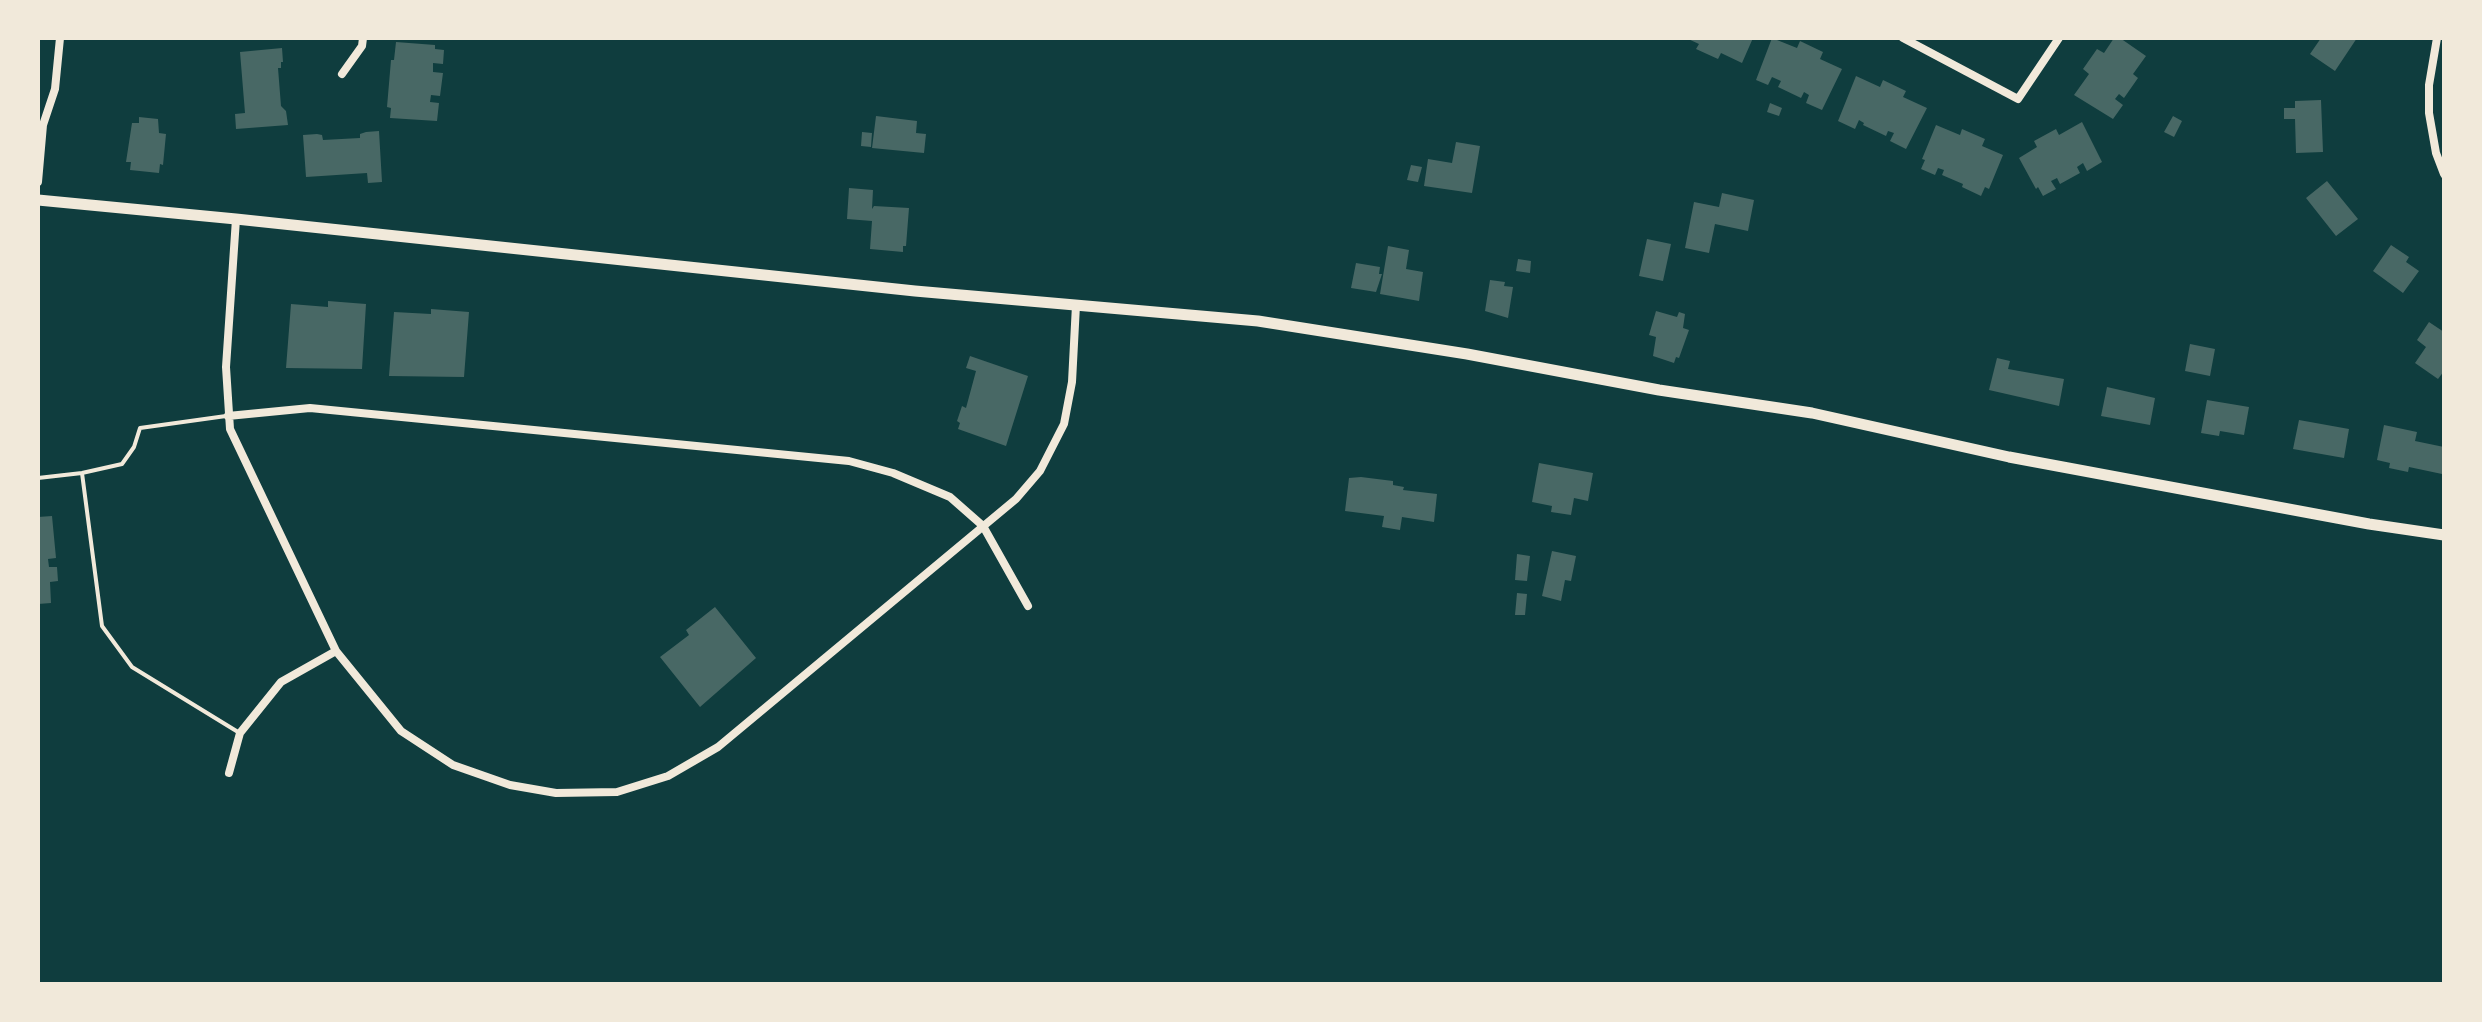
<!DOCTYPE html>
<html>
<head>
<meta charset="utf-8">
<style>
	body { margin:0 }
	#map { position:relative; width:2482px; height:1022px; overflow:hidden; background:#0f3d3e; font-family:"Asap Condensed",sans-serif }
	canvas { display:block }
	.frame { position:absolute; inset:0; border:40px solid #f1e9da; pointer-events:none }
</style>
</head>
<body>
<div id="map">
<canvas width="2482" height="1022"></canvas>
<div class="frame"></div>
</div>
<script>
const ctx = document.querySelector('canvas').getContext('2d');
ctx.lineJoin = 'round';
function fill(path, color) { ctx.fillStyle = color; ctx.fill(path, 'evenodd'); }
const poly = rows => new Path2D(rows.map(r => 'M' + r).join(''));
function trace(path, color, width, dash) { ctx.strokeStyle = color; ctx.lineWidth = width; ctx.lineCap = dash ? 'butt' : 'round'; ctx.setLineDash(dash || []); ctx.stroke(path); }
fill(poly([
	[1686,38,1753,38,1742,63,1721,53,1718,59,1696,49,1699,44],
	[1772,38,1797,48,1800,41,1823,52,1820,59,1842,69,1822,110,1806,103,1809,95,1804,92,1801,98,1778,87,1781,81,1772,77,1768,85,1756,80],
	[2114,38,2120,38,2146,56,2133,74,2138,78,2124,98,2119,94,2115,99,2123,105,2113,119,2074,95,2089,74,2083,69,2097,49,2104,53],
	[2321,38,2357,38,2335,71,2310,54],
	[396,42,435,45,435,49,444,50,443,64,433,63,433,72,443,73,440,96,431,95,430,102,439,103,437,121,390,118,391,108,387,107,391,60,394,60],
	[282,48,283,62,281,62,281,68,278,68,281,106,286,111,288,125,236,129,235,114,245,113,240,52],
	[1856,76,1880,87,1883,80,1906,91,1903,97,1927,108,1906,149,1890,141,1894,133,1888,131,1886,136,1863,125,1864,123,1859,120,1855,129,1838,121],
	[2321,100,2323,152,2296,153,2295,119,2284,119,2284,108,2295,108,2295,101],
	[1770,103,1782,108,1779,116,1767,112],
	[876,116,917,121,916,133,926,134,924,153,872,148],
	[2173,116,2182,121,2174,137,2164,132],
	[139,117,158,119,159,133,166,134,163,165,160,164,159,173,130,170,131,162,126,162,132,123,139,123],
	[2082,122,2102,162,2087,171,2083,163,2077,167,2080,173,2060,184,2057,178,2051,181,2056,189,2043,196,2038,187,2036,189,2019,158,2037,147,2034,141,2056,129,2059,135],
	[1936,125,1960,135,1962,129,1985,139,1982,146,2003,155,1989,189,1985,187,1981,196,1962,187,1963,184,1942,175,1944,170,1938,168,1935,175,1921,169,1925,160,1922,159],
	[379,131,382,182,368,183,367,173,306,177,303,135,317,134,322,135,323,140,360,138,360,134,366,132],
	[862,132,872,133,871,147,861,146],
	[1456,142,1480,146,1472,193,1424,186,1428,159,1452,163],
	[1411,165,1422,167,1418,182,1407,180],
	[2327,181,2358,219,2336,236,2306,198],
	[849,188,873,190,872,209,874,206,909,208,906,246,903,246,903,252,870,249,872,221,847,219],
	[1722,193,1754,200,1748,231,1715,224,1709,253,1685,248,1694,202,1719,207],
	[1647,239,1671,244,1663,281,1639,276],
	[2391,245,2409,257,2406,262,2419,271,2403,293,2373,271],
	[1388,246,1409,250,1406,269,1423,272,1419,301,1380,294],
	[1518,259,1531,261,1530,273,1516,271],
	[1356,263,1380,267,1379,274,1382,274,1376,292,1351,288],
	[1490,280,1505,282,1504,286,1513,287,1508,318,1485,311],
	[328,301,366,304,362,369,286,368,291,304,328,307],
	[431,309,469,312,464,377,389,376,394,312,431,314],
	[1656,311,1677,317,1679,312,1685,314,1683,328,1689,330,1679,358,1676,357,1674,363,1653,356,1656,337,1649,335],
	[2429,322,2444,332,2444,371,2438,379,2415,363,2426,347,2417,340],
	[2190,344,2215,349,2210,376,2185,371],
	[970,356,1028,376,1006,446,958,429,960,423,957,421,962,406,966,408,976,371,966,368],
	[1997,358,2010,361,2008,369,2064,379,2059,406,1989,390],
	[2107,387,2155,398,2150,425,2101,416],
	[2207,400,2249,407,2244,435,2220,431,2219,436,2201,433],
	[2299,420,2349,429,2344,458,2293,449],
	[2384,425,2417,432,2415,441,2444,447,2442,474,2409,467,2408,472,2389,468,2390,463,2377,460],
	[1539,463,1593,473,1588,501,1574,498,1571,515,1551,512,1552,506,1532,502],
	[1361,477,1393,481,1393,485,1404,487,1403,490,1437,494,1434,522,1402,517,1400,530,1382,527,1384,516,1345,511,1349,478],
	[52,516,56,558,48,559,49,567,57,567,58,581,50,582,51,603,38,604,38,517],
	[1552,551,1576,556,1571,581,1565,580,1561,601,1542,596],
	[1517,554,1530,556,1527,581,1515,580],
	[1517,593,1527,594,1525,615,1515,615],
	[715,607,756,658,700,707,660,657,689,635,686,630]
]), '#486865');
trace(poly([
	[82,473,102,626,132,667,238,732],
	[38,478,82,473,122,464,134,447,140,428,226,416]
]), '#f1e9da', 4);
trace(poly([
	[1903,38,2018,99,2059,38],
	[2437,38,2429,85,2429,113,2436,153,2444,174],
	[342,74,362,46,363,38],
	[38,182,43,125,55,89,60,38],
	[236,219,226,367,230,429,336,651,401,731,453,765,510,785,556,793,617,792,668,776,718,747,1016,499,1040,471,1064,424,1072,382,1076,305],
	[228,416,310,408,849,461,893,473,950,497,983,526,1028,606],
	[229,773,240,733,281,682,336,651]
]), '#f1e9da', 8);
trace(poly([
	[38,200,236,219,915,291,1258,321,1467,354,1659,390,1812,413,2009,457,2369,524,2444,535]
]), '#f1e9da', 11);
</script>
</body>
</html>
